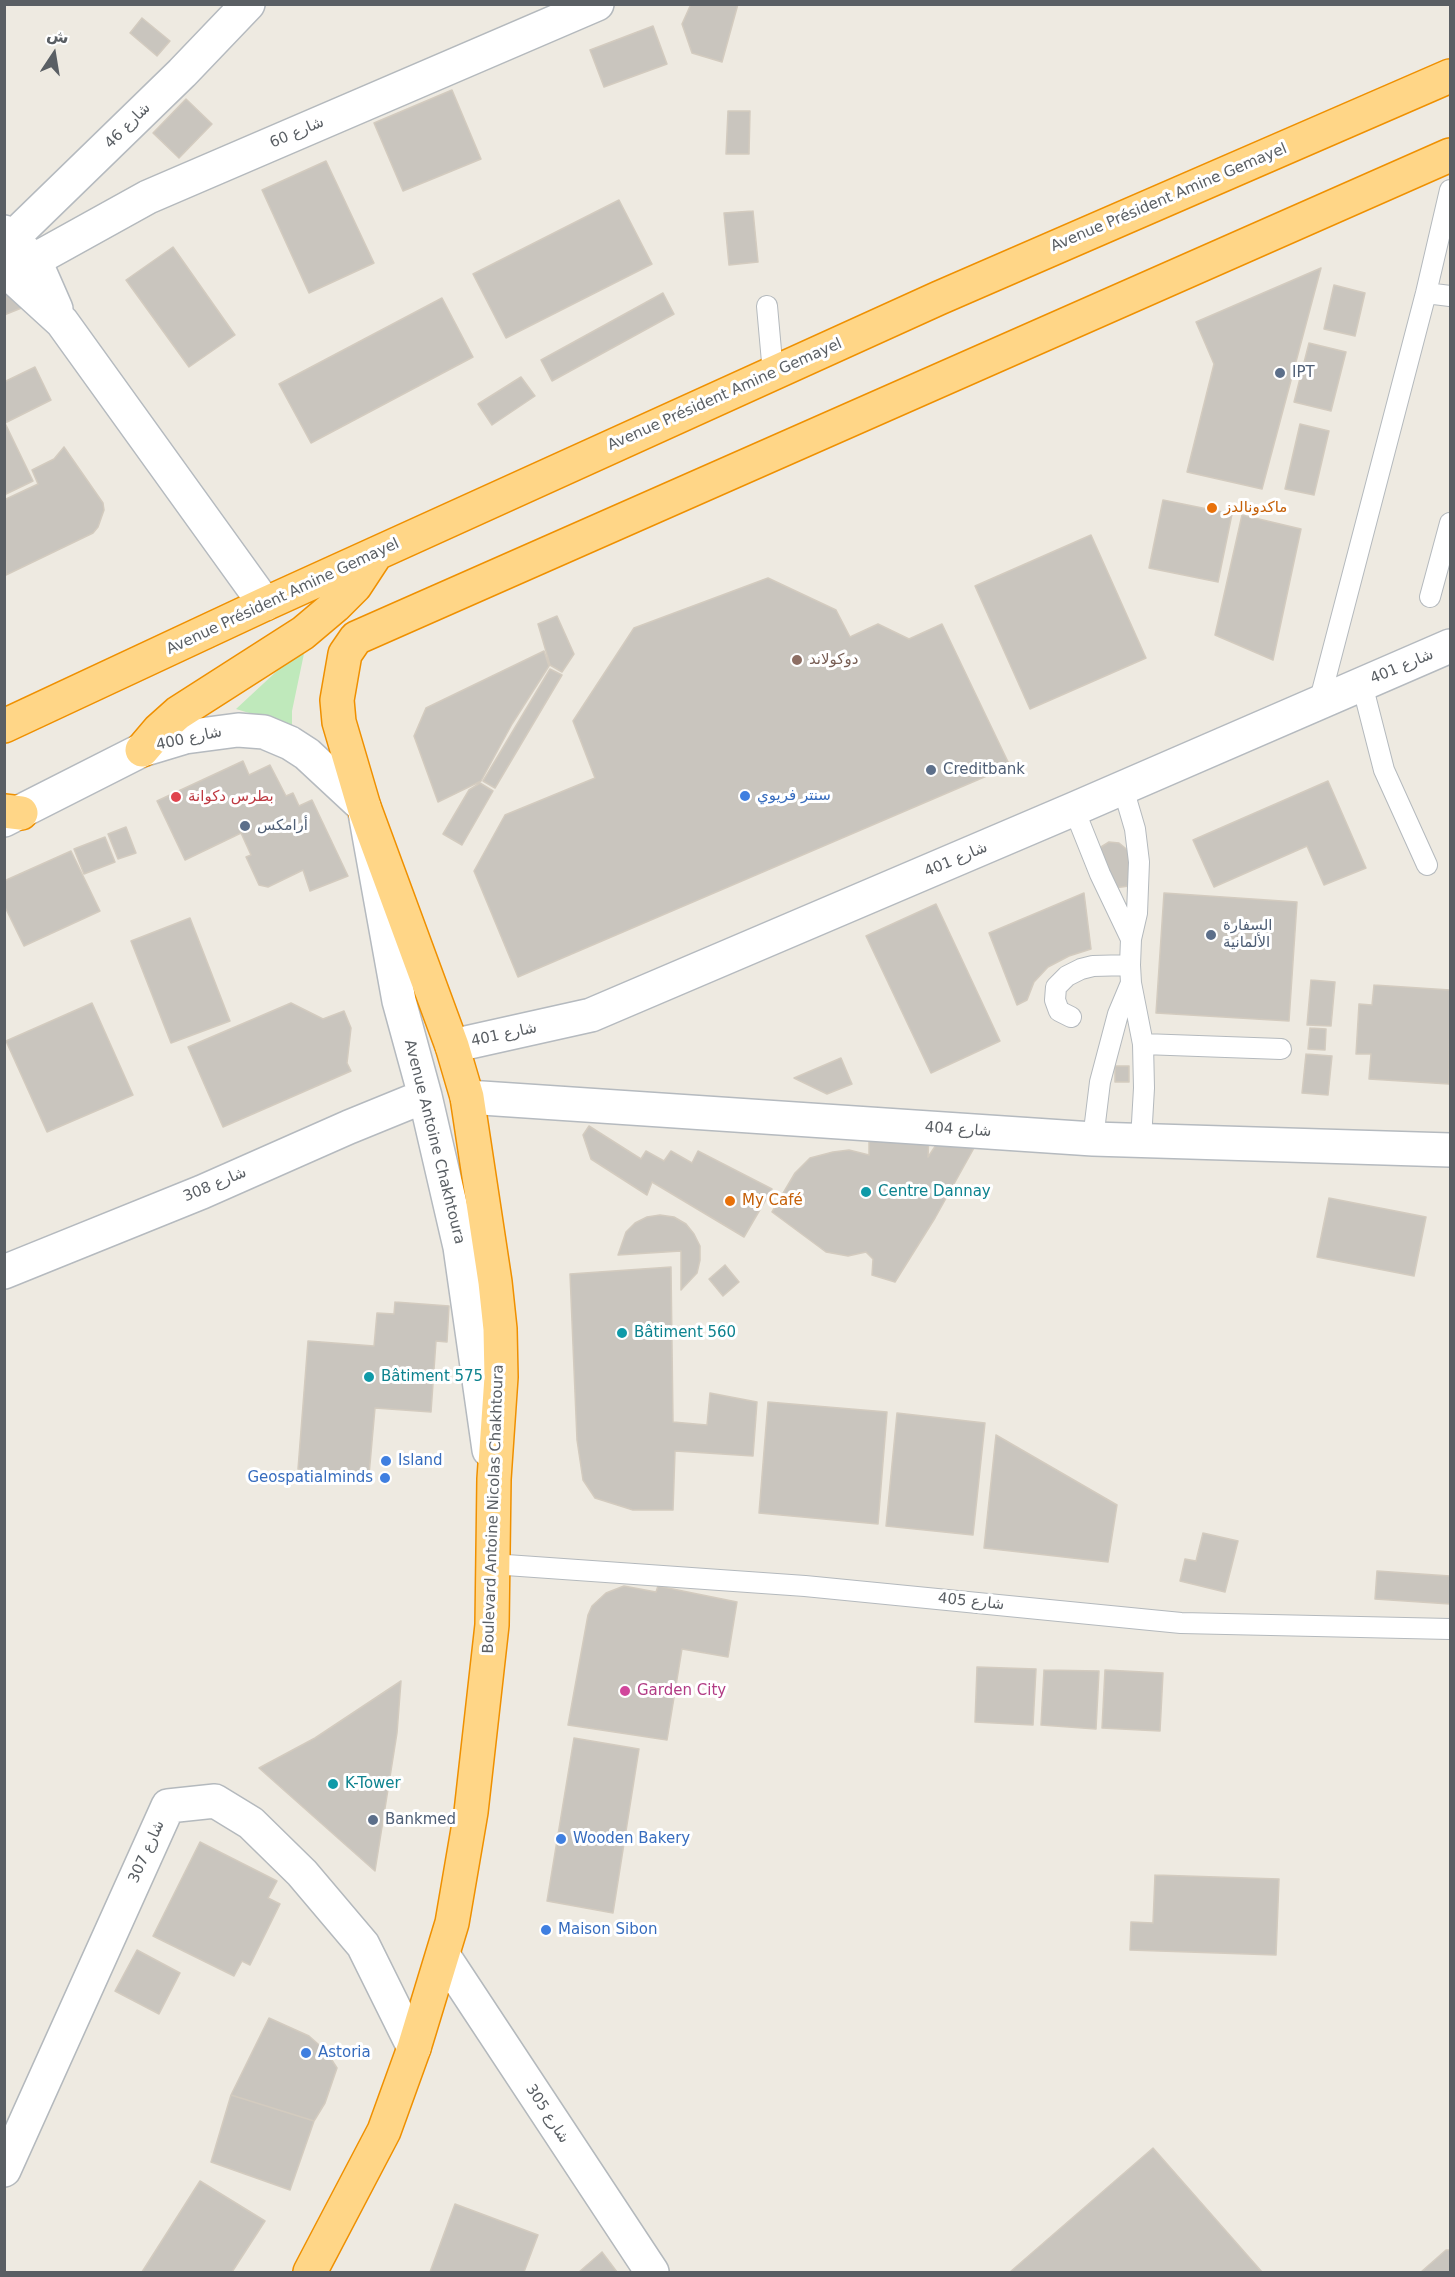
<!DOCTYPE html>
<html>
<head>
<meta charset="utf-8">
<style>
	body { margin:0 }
	#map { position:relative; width:1455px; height:2277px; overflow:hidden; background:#eeeae1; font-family:"DejaVu Sans",Vazirmatn,sans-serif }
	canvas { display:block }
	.frame { position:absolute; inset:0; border:6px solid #5a5f64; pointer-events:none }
	.north { position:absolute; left:24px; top:24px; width:60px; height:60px; -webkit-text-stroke:4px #fff; paint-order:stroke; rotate:12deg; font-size:16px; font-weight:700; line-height:24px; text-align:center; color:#5a5f64 }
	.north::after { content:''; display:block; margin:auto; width:21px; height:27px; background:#5a5f64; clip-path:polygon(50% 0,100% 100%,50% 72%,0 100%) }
</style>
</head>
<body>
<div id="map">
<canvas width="1455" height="2277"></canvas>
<div class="frame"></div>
<div class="north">ش</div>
</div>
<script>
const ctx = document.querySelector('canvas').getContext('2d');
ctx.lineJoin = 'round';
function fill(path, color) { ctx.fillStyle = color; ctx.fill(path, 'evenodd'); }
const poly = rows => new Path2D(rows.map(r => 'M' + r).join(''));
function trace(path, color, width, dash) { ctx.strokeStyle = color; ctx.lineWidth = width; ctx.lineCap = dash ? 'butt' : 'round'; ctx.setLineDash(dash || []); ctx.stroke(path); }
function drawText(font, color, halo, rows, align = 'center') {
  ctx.font = font + ' "DejaVu Sans",Vazirmatn,sans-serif'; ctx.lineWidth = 6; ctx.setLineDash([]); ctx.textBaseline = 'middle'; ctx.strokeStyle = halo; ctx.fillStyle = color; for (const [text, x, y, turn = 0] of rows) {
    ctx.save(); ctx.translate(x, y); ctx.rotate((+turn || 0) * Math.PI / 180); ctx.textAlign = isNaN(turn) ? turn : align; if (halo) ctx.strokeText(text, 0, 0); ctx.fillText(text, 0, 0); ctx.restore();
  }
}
fill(poly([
	[306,644,292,711,292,726,236,709]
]), '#bfe9bb');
const building = poly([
	[691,4,738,4,722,62,692,53,682,24,691,4],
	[142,18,170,41,157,56,130,33,142,18],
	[653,26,667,64,604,87,590,50,653,26],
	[452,90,481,159,403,191,374,123,452,90],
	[186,99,212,124,179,158,153,133,186,99],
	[728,111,750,111,749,154,726,154,728,111],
	[326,161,374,263,309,293,262,190,326,161],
	[619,200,652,264,506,338,473,274,619,200],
	[753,211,758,262,729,265,724,213,753,211],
	[173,247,235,335,189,367,126,280,173,247],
	[1321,268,1262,489,1187,472,1214,364,1196,322,1321,268],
	[4,284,24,307,4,315,4,284],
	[1334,285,1365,293,1355,336,1324,329,1334,285],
	[663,293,674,314,552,381,541,360,663,293],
	[442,298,473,357,311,443,279,384,442,298],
	[1309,343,1346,352,1331,411,1294,402,1309,343],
	[35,367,51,400,5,423,33,481,4,495,4,382,35,367],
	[521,377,535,396,492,425,478,404,521,377],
	[1300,424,1329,431,1314,495,1285,489,1300,424],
	[64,447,103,503,104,510,98,527,93,533,6,575,4,500,38,484,32,470,54,459,64,447],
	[1163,500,1232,514,1218,582,1149,568,1163,500],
	[1242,515,1301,529,1273,660,1215,635,1242,515],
	[1091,535,1146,658,1030,709,975,586,1091,535],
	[768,578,836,610,850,637,878,624,909,639,942,624,1010,766,518,977,474,871,505,815,595,778,573,721,634,628,768,578],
	[557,616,574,654,562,672,550,665,538,624,557,616],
	[544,651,549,666,512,724,481,781,438,802,414,736,426,708,544,651],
	[550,669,562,675,495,788,483,781,550,669],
	[243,761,249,775,270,765,286,796,293,793,299,806,312,800,348,876,310,891,303,870,268,887,259,885,246,857,251,855,241,833,185,860,157,801,243,761],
	[1328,781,1366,868,1324,885,1307,846,1214,887,1193,840,1328,781],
	[480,783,493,791,462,845,443,834,469,790,480,783],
	[126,827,136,853,118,859,108,834,126,827],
	[105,837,115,862,84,874,74,849,105,837],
	[1109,842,1119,843,1130,852,1129,886,1114,888,1097,856,1101,847,1109,842],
	[71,851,100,911,24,946,4,905,4,881,71,851],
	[1084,893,1091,949,1069,956,1048,967,1034,982,1027,1000,1017,1005,989,933,1084,893],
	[1164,893,1297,902,1289,1021,1156,1013,1164,893],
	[936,904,1000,1041,931,1073,866,936,936,904],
	[190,918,230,1021,171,1043,131,941,190,918],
	[1311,980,1335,982,1331,1026,1307,1025,1311,980],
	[1374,985,1450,990,1449,1084,1369,1079,1371,1054,1356,1054,1359,1004,1372,1005,1374,985],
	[92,1003,133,1095,47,1132,6,1041,92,1003],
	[291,1003,323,1019,344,1011,351,1028,347,1063,351,1071,223,1127,188,1047,291,1003],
	[1310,1028,1326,1029,1325,1050,1308,1049,1310,1028],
	[1306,1054,1332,1056,1328,1095,1302,1093,1306,1054],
	[841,1058,852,1084,827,1094,794,1078,841,1058],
	[1115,1066,1129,1066,1129,1082,1115,1082,1115,1066],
	[589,1126,641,1159,646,1151,664,1161,671,1151,692,1163,698,1151,772,1189,744,1237,652,1182,647,1195,591,1159,583,1135,589,1126],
	[944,1133,974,1148,935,1218,895,1282,872,1275,873,1259,866,1252,848,1256,826,1252,772,1212,795,1173,810,1158,833,1152,849,1150,869,1155,869,1134,929,1135,928,1157,944,1133],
	[1329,1198,1426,1217,1414,1276,1317,1257,1329,1198],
	[660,1215,674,1217,686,1224,694,1234,700,1246,700,1260,697,1273,681,1290,681,1251,618,1255,626,1232,635,1223,647,1217,660,1215],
	[725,1265,739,1282,723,1296,709,1279,725,1265],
	[671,1267,673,1422,707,1425,710,1393,757,1402,753,1456,675,1451,673,1510,633,1510,595,1498,583,1480,577,1440,570,1274,671,1267],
	[395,1302,449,1306,447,1342,436,1341,431,1412,375,1408,369,1475,298,1469,308,1341,374,1346,377,1313,394,1314,395,1302],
	[768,1402,887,1412,878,1524,759,1513,768,1402],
	[897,1413,985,1423,973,1535,886,1526,897,1413],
	[996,1435,1117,1505,1108,1562,984,1548,996,1435],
	[1203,1533,1238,1541,1225,1592,1180,1581,1185,1559,1196,1561,1203,1533],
	[1377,1571,1450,1576,1450,1604,1375,1599,1377,1571],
	[624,1586,656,1592,658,1586,737,1602,728,1657,682,1649,667,1740,568,1725,588,1615,592,1606,606,1593,624,1586],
	[977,1667,1036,1669,1033,1725,975,1722,977,1667],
	[1044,1670,1099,1671,1096,1729,1041,1725,1044,1670],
	[1105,1670,1163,1673,1160,1731,1102,1728,1105,1670],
	[401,1681,397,1733,375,1871,259,1768,315,1738,401,1681],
	[574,1738,639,1749,613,1913,547,1901,574,1738],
	[200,1842,277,1881,268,1898,280,1904,250,1965,242,1961,234,1976,153,1936,200,1842],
	[1155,1875,1279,1879,1276,1955,1130,1950,1131,1922,1153,1923,1155,1875],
	[137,1950,180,1973,159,2014,115,1991,137,1950],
	[269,2018,309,2036,326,2051,337,2068,325,2103,314,2121,231,2095,269,2018],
	[231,2095,314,2121,290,2190,211,2162,231,2095],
	[1153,2148,1262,2272,1010,2272,1153,2148],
	[200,2181,265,2221,232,2272,142,2272,200,2181],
	[455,2204,538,2235,524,2272,430,2272,455,2204],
	[1446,2250,1450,2250,1450,2272,1421,2272,1446,2250],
	[602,2252,617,2272,579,2272,602,2252]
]);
fill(building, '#c9c5be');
trace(building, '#d3cbbf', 1.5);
const lane = poly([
	[1426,293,1450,296],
	[767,306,773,373],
	[1430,597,1450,523],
	[1362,684,1384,770,1427,865],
	[1319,703,1426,293,1450,190],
	[1123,788,1135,829,1139,862,1137,913,1131,939,1130,965,1131,983,1143,1044,1144,1088,1141,1140],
	[1074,809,1100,874,1131,939],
	[1071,1017,1059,1011,1055,1000,1056,987,1067,976,1081,969,1093,966,1130,965],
	[1143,1044,1281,1049],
	[1093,1139,1100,1082,1118,1014,1131,983],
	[492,1564,805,1586,1181,1623,1450,1629]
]);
const street = poly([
	[9,274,148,197,597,4],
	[443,1955,652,2272],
	[4,2170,168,1806,215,1801,251,1823,302,1873,363,1945,414,2048]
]);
const secondary = poly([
	[4,232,35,261,56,309],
	[4,246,182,73,248,4],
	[4,269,62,322,265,604],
	[4,820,142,750,185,737,238,730,264,732,290,743,307,754,364,807,399,1001,425,1096,460,1247,489,1450],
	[452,1046,591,1015,1074,809,1450,646],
	[467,1097,1093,1139,1450,1150],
	[4,1272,202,1192,349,1127,425,1096]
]);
const highway = poly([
	[4,726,265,604,939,298,1450,76],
	[142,750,159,730,178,713,303,633,335,606,355,586,376,554],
	[4,811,21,813],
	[310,2272,384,2131,414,2048,452,1923,471,1812,492,1625,494,1479,501,1377,500,1329,495,1282,467,1097,452,1046,364,807,339,722,337,700,345,654,356,638,1450,155]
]);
trace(lane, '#b4b9bd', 22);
trace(street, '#b4b9bd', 36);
trace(secondary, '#b5babf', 36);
trace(highway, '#ef9000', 36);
trace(lane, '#fff', 20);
trace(street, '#fff', 33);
trace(secondary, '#fff', 33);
trace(highway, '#ffd687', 33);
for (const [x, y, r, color] of [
	[1280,373,6,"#5c6f8a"],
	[1212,508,6,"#e8710a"],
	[797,660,6,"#8d6e63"],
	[931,770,6,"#5c6f8a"],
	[745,796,6,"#3f7fe0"],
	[176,797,6,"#e0444e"],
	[245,826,6,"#5c6f8a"],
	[1211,935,6,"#5c6f8a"],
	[866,1192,6,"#0f9aa8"],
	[730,1201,6,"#e8710a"],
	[622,1333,6,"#0f9aa8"],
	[369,1377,6,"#0f9aa8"],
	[386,1461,6,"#3f7fe0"],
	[385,1478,6,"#3f7fe0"],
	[625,1691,6,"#d1479c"],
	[333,1784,6,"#0f9aa8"],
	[373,1820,6,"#5c6f8a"],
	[561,1839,6,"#3f7fe0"],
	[546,1930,6,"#3f7fe0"],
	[306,2053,6,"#3f7fe0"]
]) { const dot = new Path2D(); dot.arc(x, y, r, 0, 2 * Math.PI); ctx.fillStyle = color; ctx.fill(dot); trace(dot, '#fff', 2); }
drawText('15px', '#5a5f64', '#fff', [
	["شارع 46",128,126,-45],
	["شارع 60",297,133,-23],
	["Avenue Président Amine Gemayel",1169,198,-23],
	["Avenue Président Amine Gemayel",725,395,-24],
	["Avenue Président Amine Gemayel",283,597,-25],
	["شارع 401",1402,667,-23],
	["شارع 400",189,739,-12],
	["شارع 401",956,860,-23],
	["شارع 401",504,1035,-12],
	["شارع 404",958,1130,4],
	["Avenue Antoine Chakhtoura",434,1142,76],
	["شارع 308",215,1185,-23],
	["Boulevard Antoine Nicolas Chakhtoura",494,1509,-88],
	["شارع 405",971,1602,6],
	["شارع 307",147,1852,-66],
	["شارع 305",547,2114,57]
]);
drawText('15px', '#4e5e75', '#fff', [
	["IPT",1292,373],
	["Creditbank",943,770],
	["أرامكس",257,826],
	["السفارة",1223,926],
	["الألمانية",1223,943],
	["Bankmed",385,1820]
], 'left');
drawText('15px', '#c56008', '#fff', [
	["ماكدونالدز",1224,508],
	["My Café",742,1201]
], 'left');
drawText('15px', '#785e54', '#fff', [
	["دوكولاند",809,660]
], 'left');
drawText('15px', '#366cbe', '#fff', [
	["سنتر فريوي",757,796],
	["Island",398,1461],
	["Geospatialminds",373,1478,"right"],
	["Wooden Bakery",573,1839],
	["Maison Sibon",558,1930],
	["Astoria",318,2053]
], 'left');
drawText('15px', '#be3a42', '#fff', [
	["بطرس دكوانة",188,797]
], 'left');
drawText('15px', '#0d838f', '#fff', [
	["Centre Dannay",878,1192],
	["Bâtiment 560",634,1333],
	["Bâtiment 575",381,1377],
	["K-Tower",345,1784]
], 'left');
drawText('15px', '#b23c85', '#fff', [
	["Garden City",637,1691]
], 'left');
</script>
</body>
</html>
